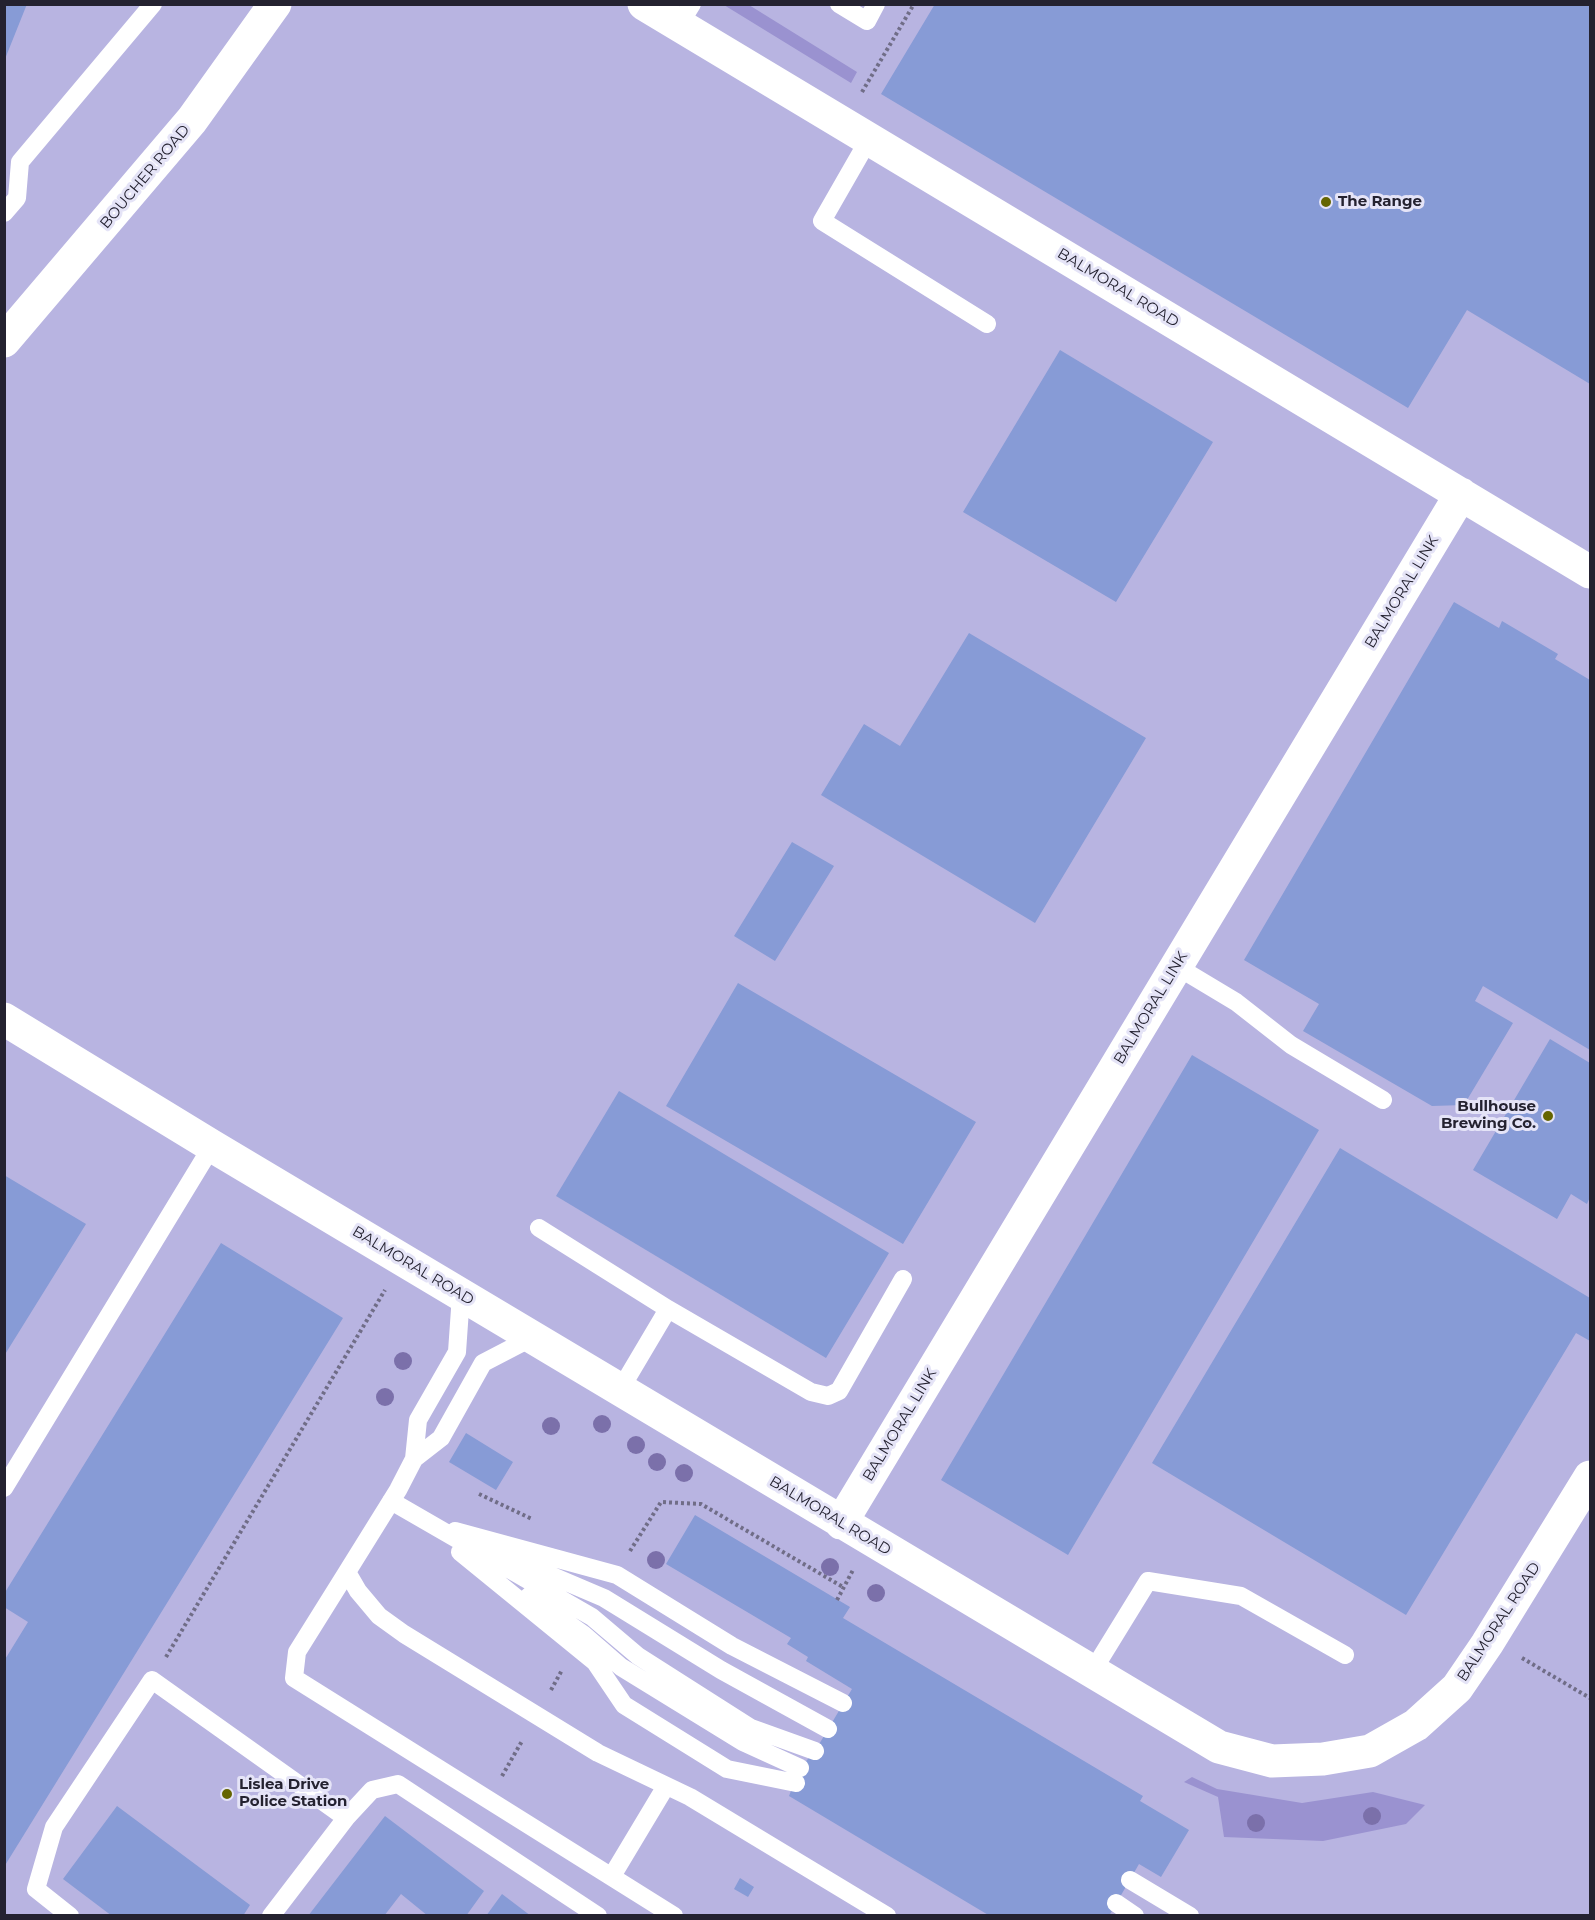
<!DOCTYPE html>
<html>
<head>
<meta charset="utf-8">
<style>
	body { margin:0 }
	#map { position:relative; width:1595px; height:1920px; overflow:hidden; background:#c4c0e7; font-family:Montserrat,sans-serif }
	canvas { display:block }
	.frame { position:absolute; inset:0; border:6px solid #242230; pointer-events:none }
</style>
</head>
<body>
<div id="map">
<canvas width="1595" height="1920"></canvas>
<div class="frame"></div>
</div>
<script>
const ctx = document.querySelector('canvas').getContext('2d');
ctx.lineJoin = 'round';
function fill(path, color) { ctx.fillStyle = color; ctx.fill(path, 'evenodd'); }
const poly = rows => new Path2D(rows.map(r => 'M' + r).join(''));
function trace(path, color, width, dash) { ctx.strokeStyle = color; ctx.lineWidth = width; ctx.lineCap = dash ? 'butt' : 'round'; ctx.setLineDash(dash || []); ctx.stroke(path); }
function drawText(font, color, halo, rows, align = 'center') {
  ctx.font = font + ' Montserrat,sans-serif'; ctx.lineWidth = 6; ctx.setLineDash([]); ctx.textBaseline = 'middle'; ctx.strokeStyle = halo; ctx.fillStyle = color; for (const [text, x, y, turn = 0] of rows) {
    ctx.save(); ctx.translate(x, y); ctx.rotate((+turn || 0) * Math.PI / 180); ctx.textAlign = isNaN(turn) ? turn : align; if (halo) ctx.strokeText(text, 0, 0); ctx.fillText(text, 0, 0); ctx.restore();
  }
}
fill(poly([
	[5,5,1590,5,1590,1915,5,1916]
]), '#b8b4e1');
fill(poly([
	[724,5,749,5,857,72,851,83],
	[1192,1777,1217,1789,1302,1803,1373,1792,1425,1805,1406,1824,1323,1841,1224,1837,1218,1797,1184,1782]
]), '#9a92d0');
fill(poly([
	[4,4,27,4,5,59,4,59],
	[935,4,1590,4,1590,384,1467,310,1408,408,881,94],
	[1060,350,1213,442,1116,602,963,512],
	[1454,602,1499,628,1502,621,1558,654,1555,659,1590,680,1590,1050,1483,986,1475,1001,1513,1023,1464,1105,1432,1106,1303,1031,1319,1004,1244,960],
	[969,633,1146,738,1035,923,821,795,864,724,900,746],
	[792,842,834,866,775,961,734,936],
	[738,983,976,1122,903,1244,666,1106],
	[1550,1039,1590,1063,1590,1197,1587,1204,1571,1194,1557,1219,1473,1170],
	[1192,1055,1319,1130,1068,1555,941,1480],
	[619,1091,889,1253,826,1358,556,1196],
	[1340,1148,1590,1298,1590,1341,1576,1333,1406,1615,1152,1463],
	[4,1175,86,1224,4,1356],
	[221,1243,343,1318,4,1867,4,1661,28,1622,4,1607,4,1594],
	[466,1433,513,1462,496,1490,449,1462],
	[695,1515,850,1607,843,1618,1143,1796,1140,1801,1189,1830,1161,1877,1139,1864,1109,1916,990,1916,789,1796,800,1768,815,1751,852,1689,806,1661,808,1657,787,1644,791,1638,666,1564],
	[117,1806,250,1905,243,1916,112,1916,63,1879],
	[385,1816,484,1891,466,1916,428,1916,401,1894,384,1916,308,1916],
	[740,1878,754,1887,748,1897,734,1889],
	[502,1894,531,1916,486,1916]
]), '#879bd6');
trace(poly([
	[862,92,914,4],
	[479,1494,532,1519],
	[630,1551,661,1502,701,1504,843,1587],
	[837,1600,853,1570],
	[166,1657,385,1290],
	[1522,1658,1590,1698],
	[551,1690,562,1670],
	[502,1776,522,1741]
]), '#706d87', 4, [3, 3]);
trace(poly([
	[839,4,867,21,876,4],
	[679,25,692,4],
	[869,139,822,221,987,324],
	[4,213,17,198,20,162,153,4],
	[1176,966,1236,1002,1291,1045,1383,1100],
	[539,1228,668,1309,811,1392,828,1396,839,1391,903,1279],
	[461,1295,457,1352,418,1420,414,1459,398,1490,347,1572,358,1591,379,1616,404,1634,598,1753,690,1797,887,1916],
	[620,1390,668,1309],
	[414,1459,441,1438,483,1363,533,1337],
	[4,1488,212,1146],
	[391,1501,592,1617,638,1656,751,1728,815,1751],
	[455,1531,617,1575,732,1646,843,1703],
	[460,1552,595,1662,624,1705,727,1769,796,1783],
	[503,1555,604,1598,721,1670,828,1729],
	[347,1572,297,1652,294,1678,674,1916],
	[529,1596,583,1634,621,1667,743,1742,800,1768],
	[1092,1672,1148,1581,1241,1596,1345,1655],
	[612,1876,666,1786],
	[1130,1880,1190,1916],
	[1116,1903,1135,1916],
	[70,1916,36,1889,54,1827,152,1680,346,1818],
	[271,1916,346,1818,372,1790,398,1784,598,1916]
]), '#fff', 18);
trace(poly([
	[644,4,1590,572],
	[4,1019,212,1146,1219,1747,1272,1761,1323,1759,1370,1751,1416,1725,1457,1688,1487,1644,1590,1477],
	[841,1523,1461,494]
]), '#fff', 33);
trace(poly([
	[4,341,192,120,275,4]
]), '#fff', 33);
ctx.fillStyle = '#7b70aa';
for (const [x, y] of [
	[403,1361],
	[385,1397],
	[602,1424],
	[551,1426],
	[636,1445],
	[657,1462],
	[684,1473],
	[656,1560],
	[830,1567],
	[876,1593],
	[1372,1816],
	[1256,1823]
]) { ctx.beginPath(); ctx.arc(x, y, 9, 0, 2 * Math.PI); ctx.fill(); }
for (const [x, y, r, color] of [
	[1326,202,6,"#656500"],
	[1548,1116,6,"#656500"],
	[227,1794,6,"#656500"]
]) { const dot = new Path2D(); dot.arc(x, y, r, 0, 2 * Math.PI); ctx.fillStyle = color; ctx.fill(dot); trace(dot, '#e5e4f7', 2); }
drawText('15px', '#242230', '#e5e4f7', [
	["BOUCHER ROAD",145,177,-50],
	["BALMORAL ROAD",1118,288,31],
	["BALMORAL LINK",1402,592,-59],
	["BALMORAL LINK",1151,1008,-59],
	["BALMORAL ROAD",413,1266,31],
	["BALMORAL LINK",900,1425,-59],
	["BALMORAL ROAD",830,1516,31],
	["BALMORAL ROAD",1499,1622,-57]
]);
drawText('bold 15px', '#242230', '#e5e4f7', [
	["The Range",1338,202],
	["Bullhouse",1536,1107,"right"],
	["Brewing Co.",1536,1124,"right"],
	["Lislea Drive",239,1785],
	["Police Station",239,1802]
], 'left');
</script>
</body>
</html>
